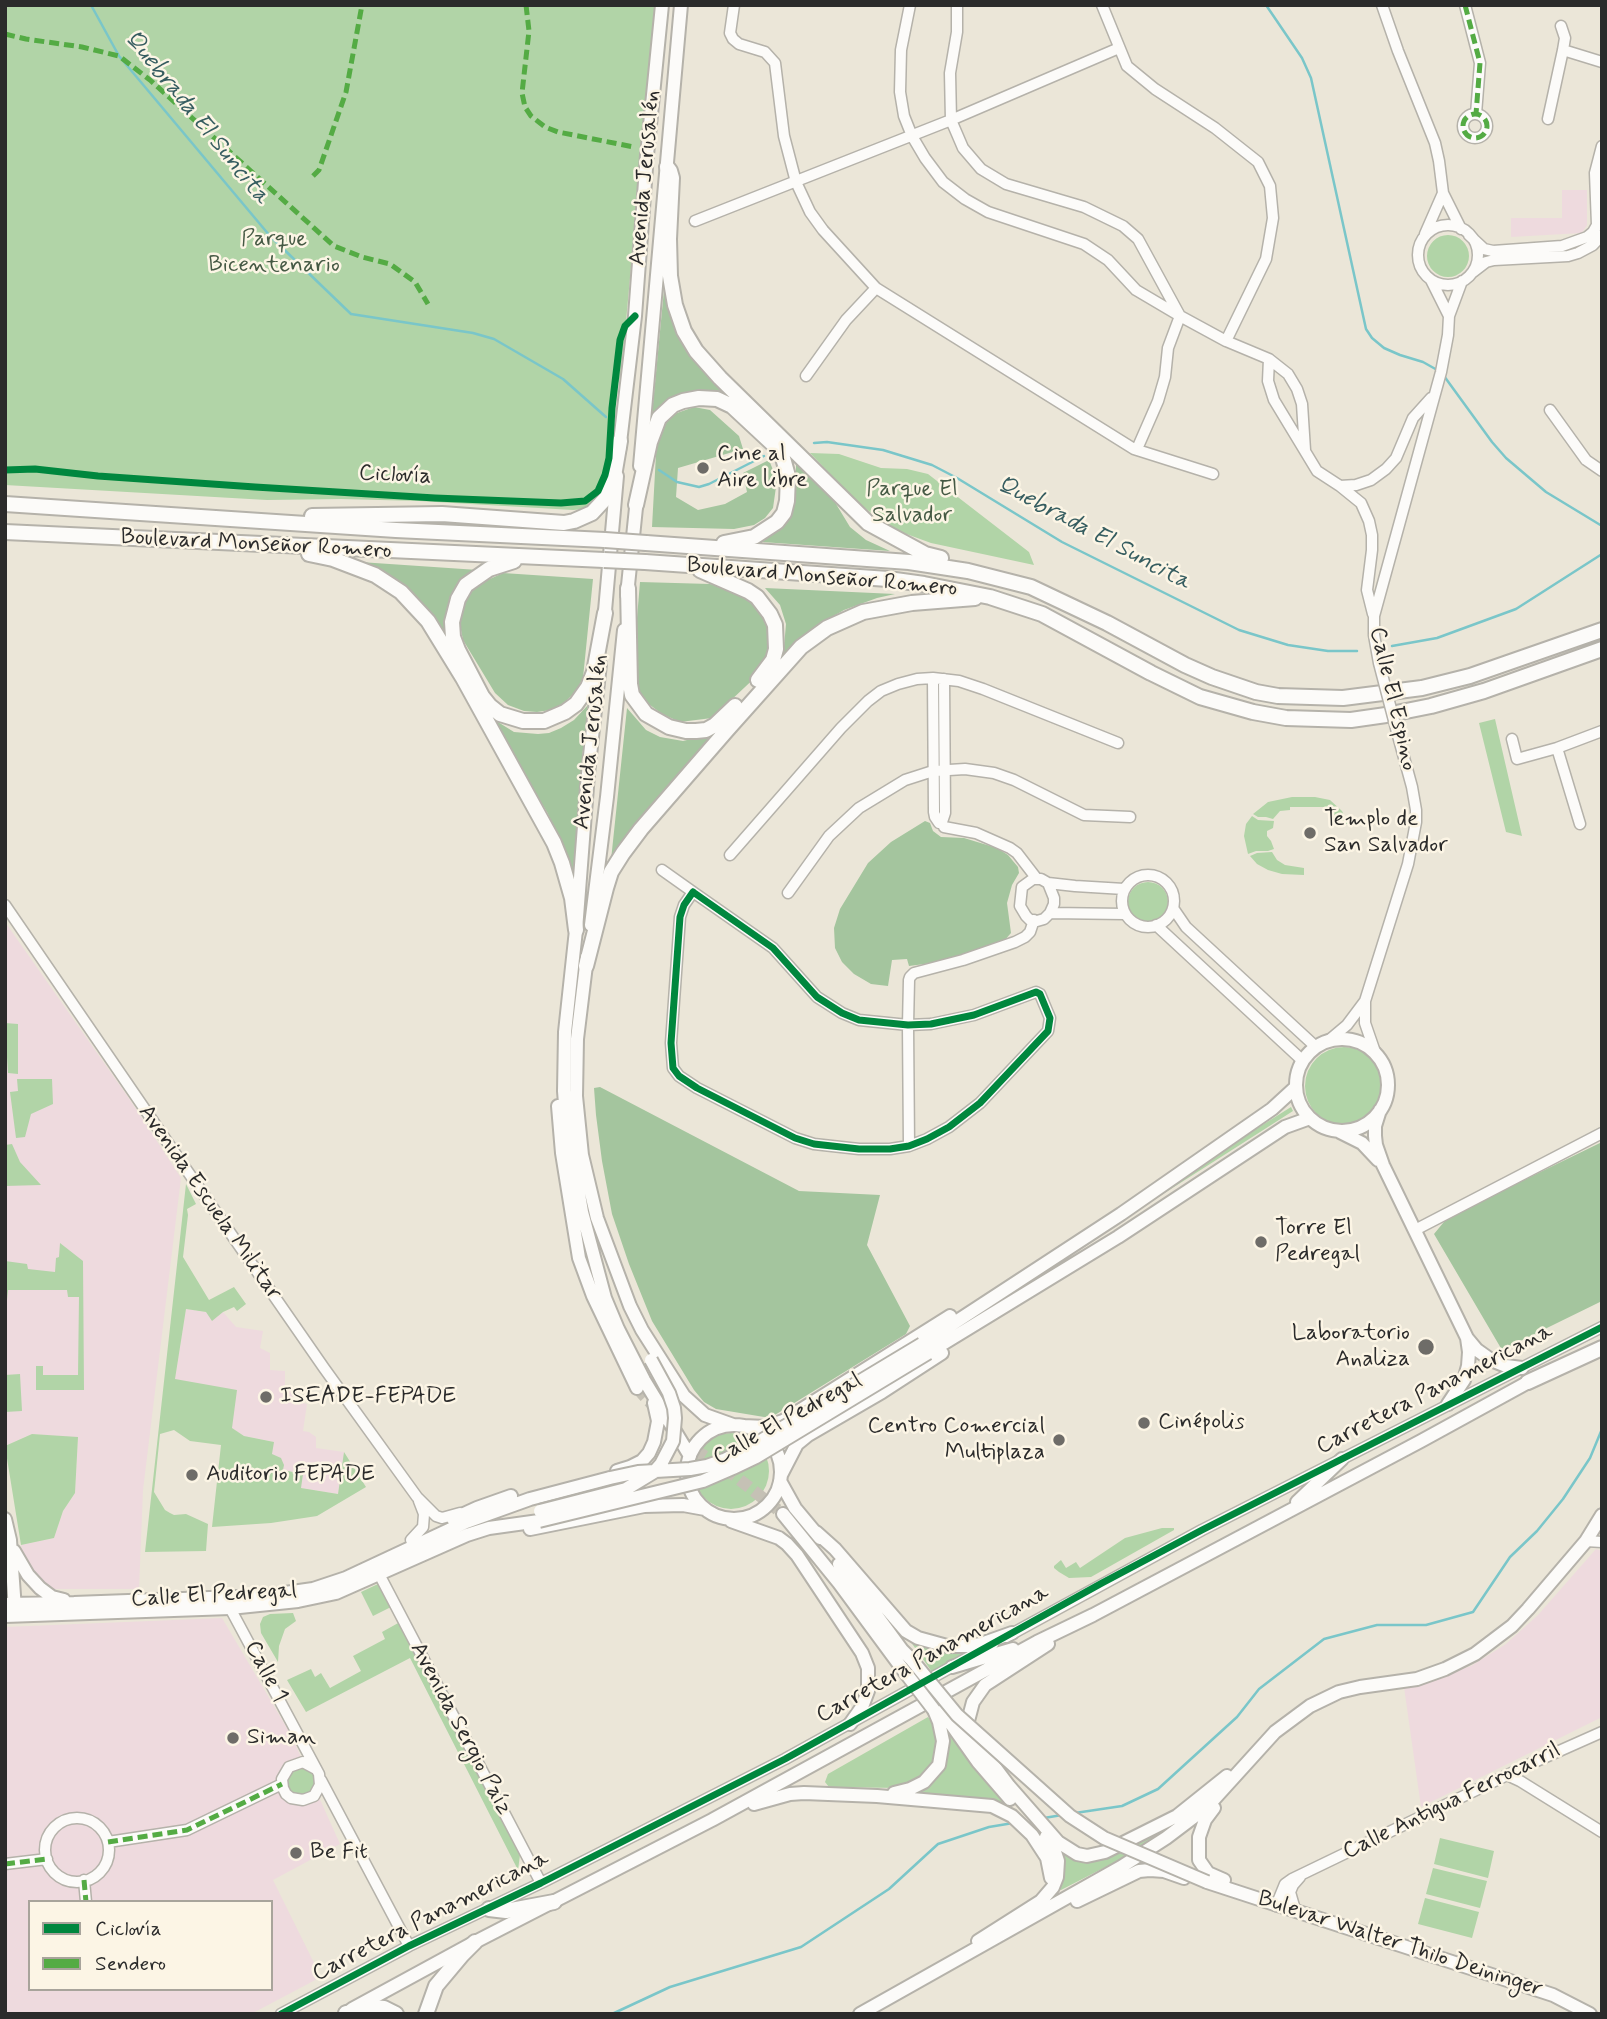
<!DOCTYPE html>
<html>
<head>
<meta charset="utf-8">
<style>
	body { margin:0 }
	#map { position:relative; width:1607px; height:2019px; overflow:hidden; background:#ebe6d8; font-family:Mynerve,sans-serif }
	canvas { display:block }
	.frame { position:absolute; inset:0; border:7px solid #2b2b2b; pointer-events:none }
	.legend { position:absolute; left:28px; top:1900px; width:245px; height:91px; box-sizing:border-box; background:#fcf5e5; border:2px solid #a8a49b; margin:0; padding:9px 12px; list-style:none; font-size:21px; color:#2b2b2b }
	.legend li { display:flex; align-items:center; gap:14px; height:35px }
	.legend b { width:35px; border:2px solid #a8a49b }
</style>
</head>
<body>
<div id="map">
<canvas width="1607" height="2019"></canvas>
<div class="frame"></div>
<ul class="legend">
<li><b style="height:9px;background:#00873e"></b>Ciclovía</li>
<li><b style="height:9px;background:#54ab44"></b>Sendero</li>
</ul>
</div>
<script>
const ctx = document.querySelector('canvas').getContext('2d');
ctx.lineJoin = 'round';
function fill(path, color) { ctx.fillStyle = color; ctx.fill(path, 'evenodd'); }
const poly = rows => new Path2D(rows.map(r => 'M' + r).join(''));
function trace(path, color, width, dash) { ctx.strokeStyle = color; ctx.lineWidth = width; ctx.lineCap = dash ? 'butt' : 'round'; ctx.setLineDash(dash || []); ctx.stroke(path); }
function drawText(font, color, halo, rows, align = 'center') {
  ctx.font = font + ' Mynerve,sans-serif'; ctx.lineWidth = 5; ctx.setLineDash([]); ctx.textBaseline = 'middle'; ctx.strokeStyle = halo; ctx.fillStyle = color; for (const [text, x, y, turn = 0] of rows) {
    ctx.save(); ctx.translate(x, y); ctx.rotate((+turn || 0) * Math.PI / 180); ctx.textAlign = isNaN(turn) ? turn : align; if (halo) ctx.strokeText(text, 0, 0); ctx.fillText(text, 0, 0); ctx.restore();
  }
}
fill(poly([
	[1562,190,1587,190,1587,225,1582,233,1511,237,1511,218,1562,218],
	[5,922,128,1097,181,1178,143,1490,139,1589,54,1589,36,1576,27,1564,21,1545,54,1538,63,1511,75,1493,78,1438,32,1434,5,1446],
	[186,1309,206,1312,223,1312,236,1327,263,1331,260,1348,270,1353,270,1370,285,1371,285,1390,297,1391,297,1402,307,1404,303,1431,309,1432,316,1437,316,1448,344,1452,338,1494,301,1488,282,1470,272,1454,273,1442,244,1436,231,1428,175,1379],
	[1596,1549,1602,1551,1602,1717,1421,1807,1404,1687,1471,1666,1506,1644,1538,1615],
	[222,1618,291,1735,340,1844,273,1880,321,1977,251,2014,5,2014,5,1627],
	[30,1902,271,1902,271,1989,30,1989]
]), '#eedade');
fill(poly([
	[5,5,655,5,621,376,617,385,608,481,598,498,583,509,573,510,419,501,341,499,267,500,5,485],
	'1427 256a21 21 0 1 1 42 0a21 21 0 1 1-42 0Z',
	[810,453,839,454,881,468,907,469,928,474,1029,552,1034,565,931,543,890,528,855,500],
	[1495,719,1522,836,1506,832,1479,723],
	[1292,797,1315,797,1330,800,1342,811,1348,824,1337,824,1336,822,1333,822,1333,813,1325,812,1324,807,1290,807,1290,810,1280,811,1273,819,1266,817,1258,817,1253,814,1268,802],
	[1252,816,1258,820,1274,821,1273,828,1267,831,1267,836,1271,841,1274,849,1268,851,1256,851,1248,854,1244,836,1246,824],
	[1272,852,1277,860,1285,865,1304,868,1304,875,1282,874,1268,870,1257,864,1250,856,1257,853],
	'1128 902a20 20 0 1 1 40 0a20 20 0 1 1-40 0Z',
	[5,1023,18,1024,18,1074,8,1073,7,1057,5,1056],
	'1305 1086a39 39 0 1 1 78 0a39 39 0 1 1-78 0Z',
	[17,1079,52,1079,53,1104,31,1114,25,1137,16,1138,10,1092,18,1091],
	[1291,1107,1293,1111,784,1436,779,1429],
	[12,1144,20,1162,41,1185,5,1186,5,1145],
	[186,1184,196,1204,187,1209,188,1215,183,1257,209,1300,234,1287,246,1304,237,1311,234,1307,223,1312,212,1321,206,1312,186,1309,175,1379,237,1390,232,1428,244,1436,274,1442,272,1454,281,1458,284,1465,283,1470,303,1474,301,1488,338,1494,344,1452,366,1487,317,1516,271,1523,212,1527,221,1445,190,1441,174,1430,160,1434,154,1492,165,1510,170,1513,174,1515,186,1514,208,1524,206,1551,145,1552],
	[60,1243,83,1261,84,1390,36,1390,36,1366,43,1366,43,1375,78,1375,79,1297,68,1297,67,1290,8,1290,7,1300,5,1300,5,1261,27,1264,28,1269,55,1272,56,1258,59,1257],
	[20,1374,22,1411,5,1412,5,1375],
	'693 1471a38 38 0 1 1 76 0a38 38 0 1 1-76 0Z',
	[32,1434,78,1437,75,1493,63,1511,54,1538,21,1545,5,1446],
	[1162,1528,1174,1528,1174,1530,1091,1577,1069,1578,1059,1572,1054,1568,1054,1566,1061,1560,1066,1568,1076,1562,1080,1568,1125,1538],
	[378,1584,391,1607,373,1616,361,1592],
	[293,1613,296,1621,285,1629,279,1646,278,1662,261,1633,260,1624,263,1617,270,1614],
	[400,1622,520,1855,518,1870,410,1658,306,1712,287,1680,311,1669,315,1677,321,1673,330,1688,361,1671,353,1656,385,1639,382,1632],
	[908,1638,933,1648,964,1655,932,1672],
	[928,1717,935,1726,938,1736,934,1765,928,1776,900,1788,829,1787,825,1782,828,1774],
	[943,1721,982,1776,1008,1805,995,1800,913,1796,919,1788,934,1776],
	'287 1781a14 14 0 1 1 28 0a14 14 0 1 1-28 0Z',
	[1165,1831,1152,1843,1061,1890,1059,1889,1064,1871,1058,1847,1075,1857,1135,1843],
	[1440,1838,1494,1851,1488,1878,1434,1864],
	[1433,1868,1487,1881,1480,1908,1426,1894],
	[1425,1898,1479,1912,1472,1938,1418,1924]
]), '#b1d4a7');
fill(poly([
	[664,290,669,303,729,395,715,390,698,390,670,398,652,414],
	[694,407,710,410,739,436,743,449,678,468,676,497,698,510,725,504,747,492,743,473,769,460,777,480,773,508,765,518,754,525,734,529,652,527,657,436,665,423,677,413],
	[796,460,833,499,850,527,866,540,890,551,762,542,776,532,786,521,792,510,796,498],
	[360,562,478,570,455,592,449,606,447,615,448,641],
	[503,573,593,579,583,678,576,691,563,704,551,710,537,712,524,711,508,705,495,693,463,640,459,620,468,594,481,583],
	[640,582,710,584,734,589,752,600,767,617,772,635,768,657,761,672,712,718,680,722,662,714,642,699,636,681,636,630],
	[765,588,895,594,877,598,844,610,820,624,783,658,786,624,780,605],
	[588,705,582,759,573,875,564,848,547,812,485,714,514,732,538,734,549,733,561,728,574,720],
	[627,708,646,730,660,737,683,741,719,732,611,860],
	[925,821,930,823,933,831,941,837,964,838,997,848,1008,855,1018,867,1019,873,1012,885,1007,903,1011,933,1004,941,940,962,909,966,907,959,892,960,888,986,871,984,854,974,842,962,835,948,834,928,840,909,868,863,891,842],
	[600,1087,799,1191,880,1195,867,1245,910,1326,906,1334,770,1418,716,1409,704,1402,694,1390,652,1321,629,1264,612,1214,602,1161,596,1115,594,1088],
	[1602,1142,1602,1301,1502,1350,1434,1234,1448,1217]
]), '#a4c59e');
trace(poly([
	[91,5,119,56,270,236,351,314,473,333,494,339,563,379,606,417],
	[1266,5,1302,58,1311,78,1366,329,1372,338,1384,348,1400,355,1423,362,1439,371],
	[1444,376,1492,442,1506,458,1546,492,1602,526],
	[814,443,827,442,883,450,932,465,957,478,1062,542,1239,630,1288,645,1328,651,1357,651],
	[659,470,677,482,699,487,709,484,764,456],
	[1392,646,1437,638,1516,609,1602,554],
	[1075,1813,1122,1806,1158,1789,1237,1717,1259,1689,1324,1639,1377,1625,1426,1625,1473,1612,1510,1557,1537,1531,1563,1499,1590,1458,1602,1429],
	[1044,1818,1062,1815],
	[612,2014,670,1987,801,1947,889,1889,938,1844,989,1827,1013,1823]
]), '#7ac6c9', 2.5);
trace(poly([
	[637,1388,658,1411],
	[681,1439,686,1445,726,1469,783,1514]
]), '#c5c1b5', 12, [12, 6]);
const minor = poly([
	[734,5,730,33,733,39,739,44,765,52,775,63,784,136,796,182,810,212,823,230,876,288,1134,449,1213,474],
	[910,5,901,50,900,92,904,116,912,136,925,158,943,182,965,199,988,212,1084,244,1108,260,1136,290,1180,316,1226,341,1269,359,1288,374,1297,389,1302,404,1305,450],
	[957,5,957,32,950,73,951,120,963,148,981,169,1006,184,1084,207,1123,226,1138,239,1180,316,1168,348,1165,377,1158,401,1137,449],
	[1102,5,1127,66,1155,89,1215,128,1258,162,1270,186,1273,218,1266,259,1226,341],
	[1382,5,1398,51,1435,143,1439,161,1443,193,1461,229],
	[1465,5,1480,63,1476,114],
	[1563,50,1602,62],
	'1463 126a12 12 0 1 1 24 0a12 12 0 1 1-24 0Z',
	[1548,119,1563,50,1565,38,1561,26],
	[695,221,951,120,1119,48],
	'1418 255a30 30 0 1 1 60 0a30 30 0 1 1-60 0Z',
	[1425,234,1443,193],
	[1469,235,1484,249,1493,251,1562,246,1587,237,1593,232,1597,225,1595,173,1602,146],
	[1473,272,1486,262,1494,260,1568,256,1578,253,1593,245,1602,235],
	[1431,280,1449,316],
	[1269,359,1268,381,1274,400,1317,471,1340,486,1361,503,1369,521,1372,535,1372,550,1367,590,1373,614],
	[806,376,846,320,876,288],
	[1550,410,1586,460,1602,471],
	[1340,486,1356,485,1371,480,1386,469,1396,458,1413,418,1431,398],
	[1379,663,1374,635,1374,616,1441,372,1448,335,1449,316,1462,281],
	[933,678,934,812,935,817,939,823],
	[1512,739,1517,759,1557,748,1602,731],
	[1557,748,1580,824],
	[942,822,945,813,944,679],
	[944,827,976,833,1010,848,1017,853,1037,879],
	[730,855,841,728,868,701,881,691,898,684,917,679,933,678,959,681,983,689,1118,743],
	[662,870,693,892],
	'1122 901a26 26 0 1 1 52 0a26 26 0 1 1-52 0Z',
	[1033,879,1041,879,1048,883,1054,898,1054,904,1050,913,1044,919,1037,921,1030,920,1026,916,1020,906,1022,887,1033,879],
	[1048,883,1075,886,1124,889],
	[693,892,773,948,817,997,842,1013,859,1020,908,1025,931,1024,974,1015,1036,992,1040,994,1050,1018,1048,1031,980,1103,949,1127,927,1139,909,1146,890,1149,859,1149,814,1144,795,1138,697,1088,679,1076,673,1068,671,1043,680,917,684,905,693,892],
	[788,893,829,836,859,808,905,780,933,771,965,769,994,773,1014,780,1084,815,1130,817],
	[5,905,170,1146,324,1368,417,1497,436,1516,442,1518,460,1513],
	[1173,908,1186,927,1316,1047],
	[1050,913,1125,914],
	[1156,925,1303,1061],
	[1365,1001,1365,1023,1375,1052],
	[1328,1041,1347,1025,1365,1001,1408,864,1416,822,1416,810,1412,787,1397,732],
	[909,1146,908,1025,909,980,910,977,914,973,963,960,1015,942,1025,937,1030,932,1034,920],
	[1415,1230,1602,1133],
	[411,1540,423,1527,424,1514,419,1501],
	[1586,1541,1602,1542],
	[379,1574,541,1883],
	[230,1608,319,1774,320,1785,314,1796,303,1800,291,1798,286,1794,283,1788,282,1779,289,1767,303,1762,316,1769],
	[1006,1637,1202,1530,1602,1327],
	[1507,1775,1520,1781,1602,1832],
	[321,1780,409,1946],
	'45 1850a32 32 0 1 1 64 0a32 32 0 1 1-64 0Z',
	[108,1842,187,1830,282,1784],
	[5,1864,47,1859],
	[84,1880,86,1902],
	[1276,1906,1285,1884,1292,1879,1530,1764,1602,1732],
	[1294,1906,1290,1892,1293,1885,1300,1877],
	[281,2014,409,1946,541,1883,785,1759,993,1644]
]);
const major = poly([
	[619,451,635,316,647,155,662,5],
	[640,466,681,5],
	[627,595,637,498],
	[604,622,617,476],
	[600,664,588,774,576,930,565,1032,564,1091,566,1116,582,1212,605,1298,618,1329,644,1380,690,1456],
	[591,925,607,797,624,630],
	[587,957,577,1039,576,1096,582,1155,597,1218,630,1306,642,1330,684,1396,705,1415,733,1425],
	'1296 1085a46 46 0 1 1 92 0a46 46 0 1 1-92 0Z',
	[558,1106,562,1153,579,1258,593,1296,637,1388],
	[1380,1110,1375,1126,1375,1136,1376,1145,1383,1165,1467,1338,1477,1350,1491,1360,1506,1366,1522,1368],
	[1340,1132,1362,1143,1378,1160],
	[922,1344,1121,1214,1272,1109,1296,1087],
	[928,1353,1118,1237,1285,1127,1310,1118],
	[1448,1404,1464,1380,1468,1366,1469,1352,1467,1338],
	'687 1472a47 47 0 1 1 94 0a47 47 0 1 1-94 0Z',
	[743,1426,766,1427,783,1421,950,1316],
	[617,1471,630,1467,642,1461,649,1453,654,1442,658,1421,654,1403],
	[781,1475,797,1444,808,1435,882,1392,942,1353],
	[780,1481,795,1508,820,1538],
	[1297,1502,1342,1459],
	[783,1514,839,1583,901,1667],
	[5,1519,10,1540,15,1609],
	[453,1519,477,1508,511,1496],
	[731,1521,779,1538,787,1544,797,1555,862,1653,868,1668,868,1691,862,1707,850,1724],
	[530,1529,644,1506,683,1505,705,1509],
	[816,1532,835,1549,906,1631,918,1638,947,1646,967,1646,981,1644,1012,1633],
	[14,1551,28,1575,40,1588,52,1597,64,1600],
	[839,1564,902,1650,911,1659],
	[5,1604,74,1603,264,1596,313,1589,346,1578,466,1522,530,1499,610,1478],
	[5,1616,230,1608,298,1601,336,1593,467,1535,489,1528,539,1521],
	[1048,1644,985,1685,973,1702,968,1721,969,1733,976,1742,1009,1786,1058,1842,1077,1854,1087,1856,1105,1852,1177,1816,1227,1776],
	[952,1667,1013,1649],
	[939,1707,978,1762,1010,1799],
	[894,1793,910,1789,924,1782,939,1765,943,1741,939,1722,934,1710],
	[754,1804,790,1794,804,1793,877,1796,992,1806,1012,1816,1032,1835,1047,1858,1051,1878],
	[1214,1808,1205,1820,1199,1837,1199,1860,1208,1873,1224,1880],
	[1207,1882,1553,1995,1590,2014],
	[1077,1901,1139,1871,1150,1870,1164,1871,1184,1878],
	[978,1941,1041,1901,1053,1887,1057,1877,1058,1861,1055,1852,1046,1837],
	[352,2009,475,1942,712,1820,1037,1642,1093,1615,1421,1441,1534,1379],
	[860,2014,1121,1867,1166,1838,1207,1807,1275,1732,1310,1706,1339,1692,1360,1687,1417,1679,1445,1669,1475,1654,1512,1626,1528,1609,1586,1541,1602,1515]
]);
const highway = poly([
	[667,167,670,171,672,178,669,239,670,276,675,305,684,331,696,351,720,378,868,523,925,554,941,558],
	[5,504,396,530,605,540],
	[636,505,650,442,659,418,673,405,683,401,699,398,717,399,732,406,775,446,783,458,788,476,787,501,784,513,777,522,754,537,724,543],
	[312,516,442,514,564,523,574,521,592,513,605,499,613,482,620,441],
	[5,532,604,560],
	[646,543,909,562,968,571,1031,587,1107,623,1185,665,1212,677,1256,692,1278,696,1343,698,1422,688,1470,676,1602,630],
	[309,554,333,559,375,575,401,592,428,621,463,678,554,843,562,863,572,898,576,930],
	[514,561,489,569,466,585,458,599,452,622,453,637,458,650,482,696,490,706,500,714,523,721,544,721,565,712,576,704,588,687,594,672,605,613],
	[645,562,888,579,924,584,990,597,1042,614,1151,673,1200,697,1253,712,1286,718,1351,720,1386,715,1431,706,1484,691,1602,649],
	[700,570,748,591,757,597,770,614,775,625,776,649,773,660,758,680],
	[628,588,630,684,632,695,646,714,669,727,686,731,696,731,706,730,715,725,735,706],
	[586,966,606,888,611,872,623,853,641,829,727,730,801,647,827,628,863,612,912,603,975,598],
	[1528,1382,1602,1348],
	[489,1909,506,1911,554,1902],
	[346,2013,373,2007,384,2008,396,2014],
	[426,2014,436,1986,462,1955,475,1942]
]);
trace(minor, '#b5b2aa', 13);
trace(major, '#b5b2aa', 16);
trace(highway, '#b5b2aa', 18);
trace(minor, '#fcfbf9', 10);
trace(major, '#fcfbf9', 12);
trace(highway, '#fcfbf9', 14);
const minorBridge = poly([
	[1379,663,1397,732]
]);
const majorBridge = poly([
	[610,1478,638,1472,690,1469,707,1466,724,1460,754,1445,922,1344],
	[540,1511,626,1489,654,1472,661,1464,673,1441,675,1418,674,1408,669,1393,651,1360],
	[539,1521,703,1481,733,1468,756,1457,928,1353],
	[911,1659,957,1715,1070,1816,1104,1838,1207,1882],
	[901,1667,934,1710]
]);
const highwayBridge = poly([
	[605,540,646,543],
	[604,560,645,562]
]);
trace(minorBridge, '#b5b2aa', 13, []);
trace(majorBridge, '#b5b2aa', 16, []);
trace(highwayBridge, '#b5b2aa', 18, []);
trace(minorBridge, '#fcfbf9', 10);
trace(majorBridge, '#fcfbf9', 12);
trace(highwayBridge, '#fcfbf9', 14);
trace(poly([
	[526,5,529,31,522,93,525,107,531,116,545,127,558,132,634,147],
	[1465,5,1480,63,1476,114],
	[5,34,26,39,82,47,119,56,150,80,334,246,362,257,390,264,415,282,428,304],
	'1463 126a12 12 0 1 1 24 0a12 12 0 1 1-24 0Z',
	[313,176,319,170,346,92,362,5],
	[108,1842,187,1830,282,1784],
	[5,1864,47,1859],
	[84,1880,86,1902]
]), '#54ab44', 5, [10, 5]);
trace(poly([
	[5,470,35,469,98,476,255,487,435,498,561,503,585,501,598,491,605,475,609,458,612,408,620,340,625,326,635,316],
	[693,892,773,948,817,997,842,1013,859,1020,908,1025,931,1024,974,1015,1036,992,1040,994,1050,1018,1048,1031,980,1103,949,1127,927,1139,909,1146,890,1149,859,1149,814,1144,795,1138,697,1088,679,1076,673,1068,671,1043,680,917,684,905,693,892],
	[281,2014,409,1946,541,1883,785,1759,1102,1583,1202,1530,1602,1327]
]), '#00873e', 7);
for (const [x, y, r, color] of [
	[703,468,7,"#6e6c68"],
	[1310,833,7,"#6e6c68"],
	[1261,1242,7,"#6e6c68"],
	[1426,1347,9,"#6e6c68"],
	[266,1397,7,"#6e6c68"],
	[1144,1423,7,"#6e6c68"],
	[1059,1440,7,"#6e6c68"],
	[192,1475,7,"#6e6c68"],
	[233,1738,7,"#6e6c68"],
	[296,1853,7,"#6e6c68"]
]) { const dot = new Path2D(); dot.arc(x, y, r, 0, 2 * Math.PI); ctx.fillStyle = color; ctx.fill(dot); trace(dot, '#fcf5e5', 2.5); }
drawText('23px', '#2b2b2b', '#fcf5e5', [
	["Avenida Jerusalén",646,178,-85],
	["Ciclovía",395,476,3],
	["Boulevard Monseñor Romero",256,545,3],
	["Boulevard Monseñor Romero",822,578,5],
	["Calle El Espino",1392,699,77],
	["Avenida Jerusalén",592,742,-84],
	["Avenida Escuela Militar",209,1203,55],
	["Carretera Panamericana",1435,1390,-27],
	["Calle El Pedregal",788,1420,-29],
	["Calle El Pedregal",214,1596,-3],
	["Carretera Panamericana",933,1655,-29],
	["Calle 1",265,1672,62],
	["Avenida Sergio Paíz",460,1729,62],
	["Calle Antigua Ferrocarril",1452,1802,-26],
	["Carretera Panamericana",431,1917,-27],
	["Bulevar Walter Thilo Deininger",1400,1945,18]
]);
drawText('23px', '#455944', '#fcf5e5', [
	["Parque",274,240],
	["Bicentenario",274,266],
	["Parque El",912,490],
	["Salvador",912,516]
]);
drawText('23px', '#2b2b2b', '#fcf5e5', [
	["Cine al",717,455],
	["Aire libre",717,481],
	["Templo de",1324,820],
	["San Salvador",1324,846],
	["Torre El",1275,1229],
	["Pedregal",1275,1255],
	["Laboratorio",1410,1334,"right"],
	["Analiza",1410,1360,"right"],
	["ISEADE-FEPADE",280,1397],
	["Cinépolis",1158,1423],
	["Centro Comercial",1045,1427,"right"],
	["Multiplaza",1045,1453,"right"],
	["Auditorio FEPADE",206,1475],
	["Siman",247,1738],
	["Be Fit",310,1853]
], 'left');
drawText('italic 24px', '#365d60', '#fcf5e5', [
	["Quebrada El Suncita",196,118,51],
	["Quebrada El Suncita",1093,534,28]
]);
</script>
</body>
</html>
